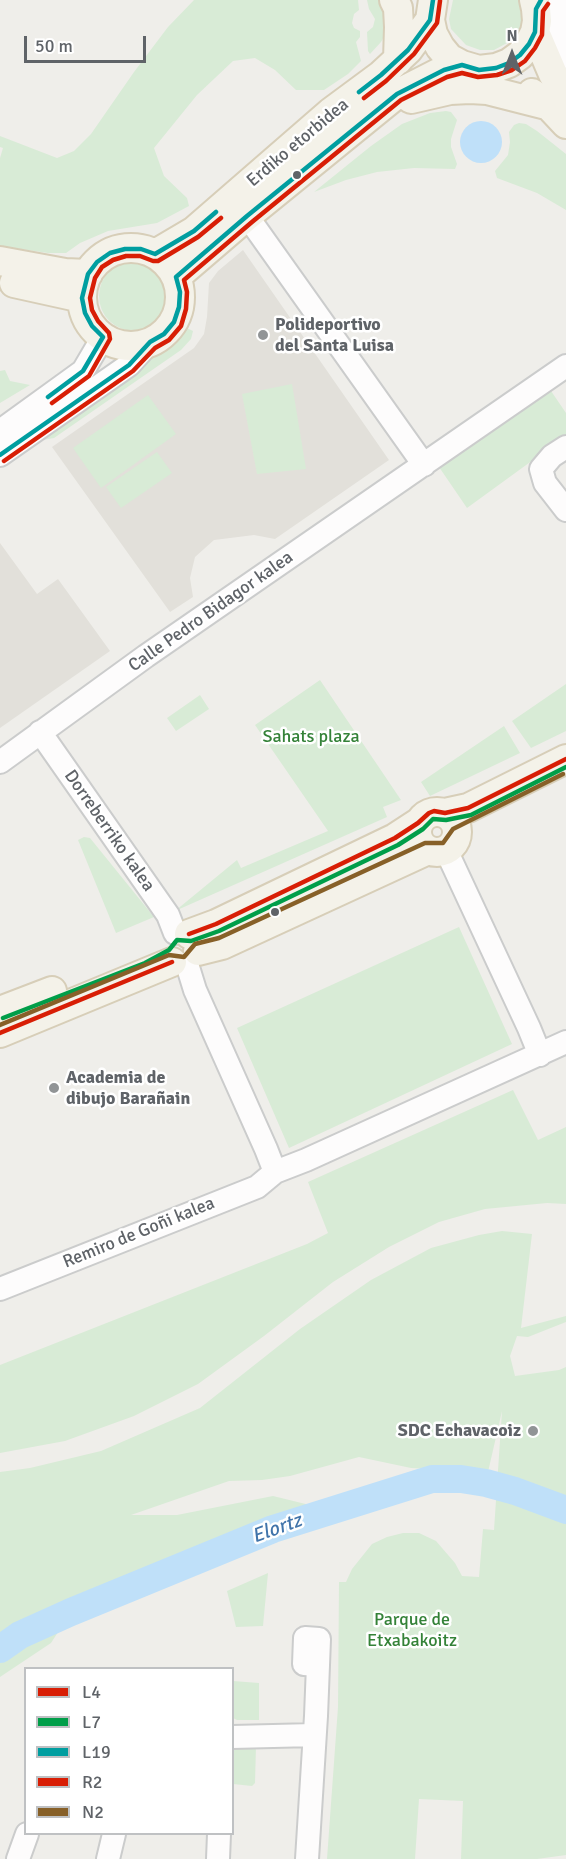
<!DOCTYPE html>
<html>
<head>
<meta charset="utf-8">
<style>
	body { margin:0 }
	#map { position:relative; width:566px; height:1859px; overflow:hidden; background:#efeeea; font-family:Signika,sans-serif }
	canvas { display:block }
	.legend { position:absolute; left:24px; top:1667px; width:210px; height:168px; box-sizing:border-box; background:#fff; border:2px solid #bfc1c3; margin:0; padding:8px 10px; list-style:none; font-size:18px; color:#5f6368 }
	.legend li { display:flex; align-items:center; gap:12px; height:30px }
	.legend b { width:30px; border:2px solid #bfc1c3 }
	.north { position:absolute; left:482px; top:24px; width:60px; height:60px; -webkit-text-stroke:4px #fff; paint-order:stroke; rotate:0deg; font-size:16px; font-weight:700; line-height:24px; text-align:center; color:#5f6368 }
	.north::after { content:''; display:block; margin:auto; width:21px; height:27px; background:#5f6368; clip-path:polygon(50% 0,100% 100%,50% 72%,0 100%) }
	.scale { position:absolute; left:24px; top:36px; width:122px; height:27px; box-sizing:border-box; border:3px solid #5f6368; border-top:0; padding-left:8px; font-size:18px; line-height:21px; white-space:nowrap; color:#5f6368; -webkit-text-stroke:4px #fff; paint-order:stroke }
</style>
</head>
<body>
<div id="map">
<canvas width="566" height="1859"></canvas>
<ul class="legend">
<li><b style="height:8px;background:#d81e05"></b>L4</li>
<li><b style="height:8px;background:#009e49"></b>L7</li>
<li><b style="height:8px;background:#009ea0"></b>L19</li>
<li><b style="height:8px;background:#d81e05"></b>R2</li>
<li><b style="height:8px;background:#876028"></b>N2</li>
</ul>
<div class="north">N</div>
<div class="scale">50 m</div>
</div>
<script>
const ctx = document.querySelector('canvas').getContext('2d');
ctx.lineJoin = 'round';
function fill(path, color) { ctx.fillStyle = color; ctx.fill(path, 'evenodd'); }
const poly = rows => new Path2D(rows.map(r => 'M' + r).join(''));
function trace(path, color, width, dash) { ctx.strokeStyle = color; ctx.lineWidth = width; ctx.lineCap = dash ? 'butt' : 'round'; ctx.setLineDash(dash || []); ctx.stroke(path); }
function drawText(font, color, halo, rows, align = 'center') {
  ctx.font = font + ' Signika,sans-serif'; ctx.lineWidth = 5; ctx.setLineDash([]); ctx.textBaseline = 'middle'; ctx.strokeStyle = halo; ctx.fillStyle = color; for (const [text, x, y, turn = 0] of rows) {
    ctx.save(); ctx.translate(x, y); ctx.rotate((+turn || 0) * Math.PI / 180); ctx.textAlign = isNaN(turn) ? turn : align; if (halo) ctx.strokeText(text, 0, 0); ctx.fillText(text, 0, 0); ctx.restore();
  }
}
fill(poly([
	[243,250,389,460,275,539,254,535,214,540,195,557,190,578,193,597,170,612,52,447,194,348,204,334,207,317,209,283,218,271],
	[0,543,37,594,58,579,110,651,0,728]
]), '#e2e0da');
fill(poly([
	[194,0,358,0,359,10,354,14,352,23,354,28,360,31,360,37,356,42,361,61,348,74,324,90,296,90,275,70,255,58,233,61,197,95,154,148,164,176,187,198,189,206,157,223,108,231,80,243,66,253,48,253,0,246,0,158,3,148,0,147,0,136,57,158,74,151,91,134,134,72,168,27],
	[367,0,382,0,387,32,381,42,370,54,368,51,367,32,373,27,375,19,369,9],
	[453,0,518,0,521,13,521,25,515,35,507,43,494,50,480,50,466,45,451,29,449,19],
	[446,111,451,112,457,120,451,139,451,147,457,164,455,169,414,168,377,172,346,180,314,192,371,146,402,124,430,113],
	[519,123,526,124,537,131,566,154,566,210,537,193,497,178,495,171,508,155,510,142,509,132,514,125],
	'99 296a35 35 0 1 1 70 0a35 35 0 1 1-70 0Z',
	[187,328,193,331,191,339,181,350,54,438,42,440,38,436,163,346,179,332],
	[5,370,10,381,30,385,0,403,0,371],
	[292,384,306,469,257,474,242,394],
	[549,388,566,413,566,436,467,508,439,467],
	[148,395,176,434,101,488,73,448],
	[157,452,172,473,121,508,106,487],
	[320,680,401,800,383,807,387,817,175,911,237,860,241,868,328,831,255,725],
	[566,684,566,731,531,748,512,721],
	[200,695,209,709,176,731,167,718],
	[504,726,520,753,430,796,421,782],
	[84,837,90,838,154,917,116,933,78,840],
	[459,927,512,1044,289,1148,237,1028],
	[513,1090,538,1140,566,1127,566,1204,547,1203,485,1209,439,1222,389,1247,333,1282,264,1336,198,1384,134,1416,65,1441,0,1453,0,1365,307,1244,328,1233,308,1182],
	[502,1231,532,1234,521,1328,566,1316,566,1322,528,1337,517,1336,510,1356,515,1376,559,1370,566,1367,566,1855,537,1859,461,1859,463,1801,419,1799,415,1859,327,1859,338,1707,339,1582,346,1582,352,1569,372,1544,387,1537,403,1533,419,1533,436,1541,455,1563,462,1576,479,1577,483,1529,494,1530,502,1411,488,1472,411,1468,359,1457,290,1476,262,1480,229,1481,131,1515,177,1515,273,1496,330,1510,273,1529,71,1612,51,1643,0,1677,0,1472,30,1468,101,1451,200,1408,300,1329,371,1280,431,1248,479,1235],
	[268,1573,263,1626,236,1627,227,1591],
	[233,1681,259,1683,259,1720,237,1720,233,1718],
	[237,1746,256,1746,255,1783,252,1786,233,1784,233,1752]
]), '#d8ebd6');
fill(poly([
	'460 142a21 21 0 1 1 42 0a21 21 0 1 1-42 0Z'
]), '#bfe0f9');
trace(poly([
	[0,1649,20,1635,71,1612,273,1529,432,1479,461,1479,486,1483,515,1491,566,1510]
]), '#bfe0f9', 28);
const minor = poly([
	[560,0,557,20,557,40,563,81],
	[247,216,424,465],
	[0,431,83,371,103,337],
	[566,447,552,456,541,469,545,483,566,510],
	[0,455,129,365,150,342],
	[40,732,168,915,175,933],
	[0,762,146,656,566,366],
	[446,850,529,1028,540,1055],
	[187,964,195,990,266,1149,275,1172],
	[0,1289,257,1187,275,1172,306,1160,566,1042],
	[232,1737,314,1735],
	[18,1859,27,1834],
	[108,1859,114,1834],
	[218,1859,219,1834],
	[307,1859,316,1716,318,1665,319,1639,305,1638,304,1664,318,1665]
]);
const major = poly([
	[394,0,398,8,399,27,398,60],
	[433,0,430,20,433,34,440,47,449,58,462,65,479,70,496,68,509,63,520,55,529,44,535,32,537,21,536,9,534,0],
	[535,32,553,74,566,92],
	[532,93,551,108,566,124],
	[411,99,450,90,470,89,487,90,546,105],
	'82 297a49 49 0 1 1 98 0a49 49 0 1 1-98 0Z',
	[155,254,194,231,331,112,381,75,408,50,430,20],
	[0,261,65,273,88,274],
	[176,277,247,216,397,94,444,70,462,65],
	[14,283,82,298],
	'417 832a20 20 0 1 1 40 0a20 20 0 1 1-40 0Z',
	[445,813,468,808,566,759],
	[189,934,216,924,395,838,418,823],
	[198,951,222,945,428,850],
	[0,1011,52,991],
	[0,1033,172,962]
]);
trace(minor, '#cbcccc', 26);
trace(major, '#d7ceb8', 32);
trace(minor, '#fdfcfc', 22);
trace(major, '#f4f2e9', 28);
trace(poly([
	[189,934,216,924,395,838,418,823,429,813,434,811,445,813,468,808,566,759],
	[0,1033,172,962]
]), '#d81e05', 4.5);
trace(poly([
	[3,1018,145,963,169,950,177,940,191,941,219,931,398,845,423,829,433,819,446,820,471,815,566,767]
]), '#009e49', 4.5);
trace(poly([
	[359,92,381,75,408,50,430,20,433,0],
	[48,397,83,371,103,337,92,326,85,313,82,298,88,274,97,262,110,253,125,249,141,249,155,254,194,231,216,212],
	[0,455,129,365,150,342,164,334,174,322,179,307,180,292,176,277,247,216,397,94,444,70,462,65,479,70,496,68,509,63,520,55,529,44,535,32,536,9,541,0]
]), '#009ea0', 4.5);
trace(poly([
	[364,98,386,81,414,54,437,23,440,1],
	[52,403,89,376,110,339,109,333,98,321,92,310,90,298,95,278,102,267,113,260,126,256,140,256,153,261,158,261,198,237,221,218],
	[4,461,133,371,155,348,169,340,181,326,186,309,187,292,184,280,252,222,401,100,447,77,462,73,478,77,497,75,512,70,525,61,535,48,542,35,543,11,548,4]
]), '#d81e05', 4.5);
trace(poly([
	[0,1025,169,955,184,957,195,944,219,938,425,843,443,843,453,829,563,774]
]), '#876028', 4.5);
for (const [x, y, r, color] of [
	[297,175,5,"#5f6368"],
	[263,335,6,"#919496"],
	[275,912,5,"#5f6368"],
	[54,1088,6,"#919496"],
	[533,1431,6,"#919496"]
]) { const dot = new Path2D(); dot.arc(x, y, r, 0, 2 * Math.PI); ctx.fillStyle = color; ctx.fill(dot); trace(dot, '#fff', 2); }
drawText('18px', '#5f6368', '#fff', [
	["Erdiko etorbidea",298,143,-40],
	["Calle Pedro Bidagor kalea",211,612,-35],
	["Dorreberriko kalea",109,831,55],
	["Remiro de Goñi kalea",139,1233,-22]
]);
drawText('bold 18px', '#5f6368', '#fff', [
	["Polideportivo",275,325],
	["del Santa Luisa",275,346],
	["Academia de",66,1078],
	["dibujo Barañain",66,1099],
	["SDC Echavacoiz",521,1431,"right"]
], 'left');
drawText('18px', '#348238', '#fff', [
	["Sahats plaza",311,737],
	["Parque de",412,1620],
	["Etxabakoitz",412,1641]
]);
drawText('italic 20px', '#4174aa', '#fff', [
	["Elortz",277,1529,-20]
]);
</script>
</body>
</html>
